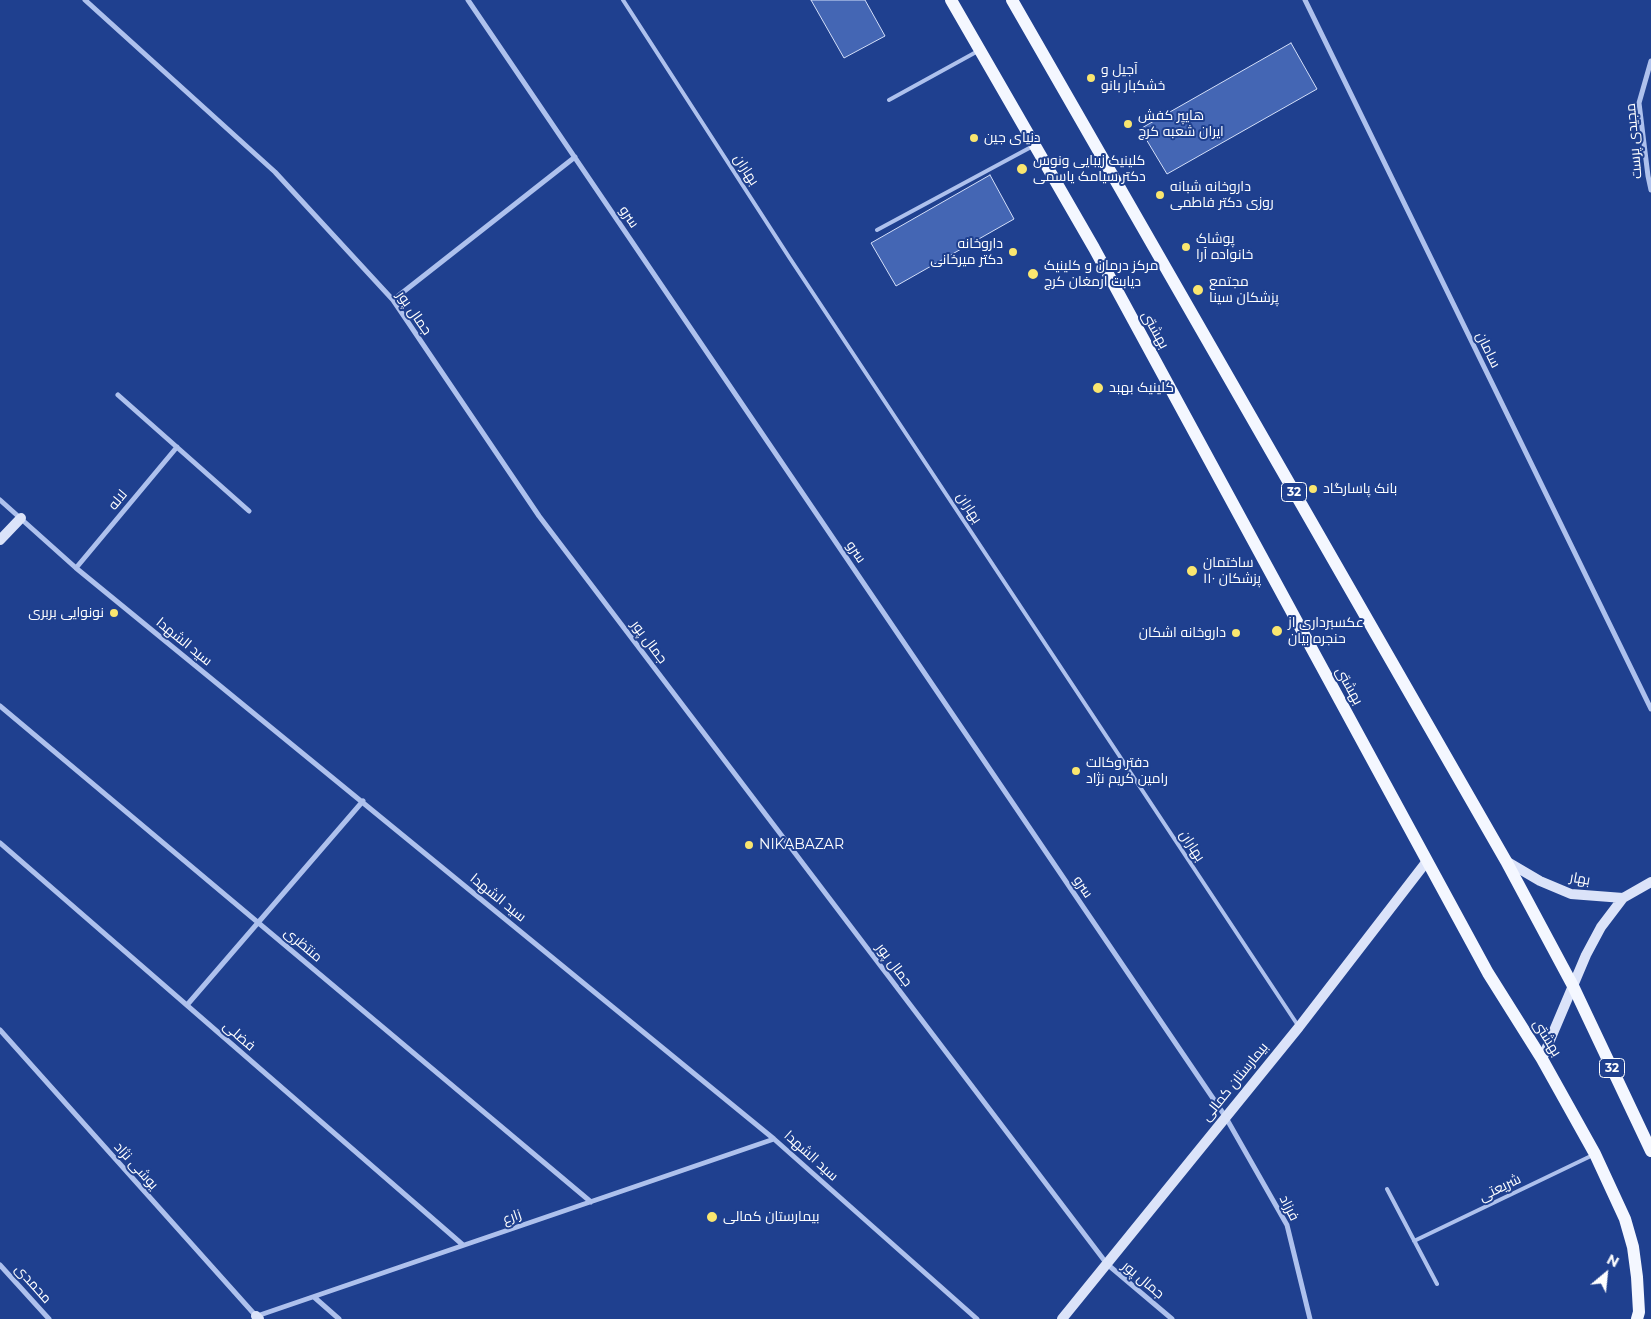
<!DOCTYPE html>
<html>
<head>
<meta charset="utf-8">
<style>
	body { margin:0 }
	#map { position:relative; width:1651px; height:1319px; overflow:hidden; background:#1f408f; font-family:Montserrat,sans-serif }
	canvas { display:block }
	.north { position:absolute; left:1581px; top:1249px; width:50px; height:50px; -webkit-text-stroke:4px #1f408f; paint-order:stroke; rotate:28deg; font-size:14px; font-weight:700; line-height:20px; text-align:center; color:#fff }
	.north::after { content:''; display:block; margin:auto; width:18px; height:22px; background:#fff; clip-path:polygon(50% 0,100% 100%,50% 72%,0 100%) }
</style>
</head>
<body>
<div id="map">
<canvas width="1651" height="1319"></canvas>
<div class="north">N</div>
</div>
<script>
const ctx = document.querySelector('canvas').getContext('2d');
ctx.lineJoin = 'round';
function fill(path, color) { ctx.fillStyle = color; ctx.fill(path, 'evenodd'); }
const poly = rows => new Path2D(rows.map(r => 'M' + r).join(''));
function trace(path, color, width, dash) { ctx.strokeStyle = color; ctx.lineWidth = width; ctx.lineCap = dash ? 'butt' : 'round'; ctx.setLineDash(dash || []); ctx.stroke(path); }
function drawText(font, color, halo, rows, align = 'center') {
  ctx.font = font + ' Montserrat,Cairo,sans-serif'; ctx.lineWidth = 4; ctx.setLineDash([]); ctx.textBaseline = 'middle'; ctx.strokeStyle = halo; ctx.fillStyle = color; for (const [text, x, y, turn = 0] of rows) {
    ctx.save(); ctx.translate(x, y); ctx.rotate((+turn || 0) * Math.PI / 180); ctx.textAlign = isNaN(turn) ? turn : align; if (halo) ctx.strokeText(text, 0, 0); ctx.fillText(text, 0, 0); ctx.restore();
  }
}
const building = poly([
	[811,0,865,0,885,36,844,58,811,0],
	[1291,43,1317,89,1167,174,1140,129,1291,43],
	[990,175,1014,219,896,286,871,243,990,175]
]);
fill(building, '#4466b4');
trace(building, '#d4dff9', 1);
trace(poly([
	[623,0,789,257,1299,1027],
	[889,100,978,51],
	[877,230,1033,146],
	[1387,1189,1437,1284],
	[1414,1241,1593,1155]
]), '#aec1ed', 4);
trace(poly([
	[85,0,275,172,393,300,539,516,1107,1264,1172,1319],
	[468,0,1225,1116,1287,1225,1310,1319],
	[1305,0,1651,709],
	[1651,61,1639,103,1648,176,1651,190],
	[393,300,575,157],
	[118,395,249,511],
	[0,500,76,568,774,1139,977,1319],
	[76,568,177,447],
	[0,706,591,1202],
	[0,843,463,1245],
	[187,1005,363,801],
	[0,1030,256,1316],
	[0,1265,49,1319],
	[314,1297,339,1319],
	[257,1316,774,1139]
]), '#aec1ed', 5);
trace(poly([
	[0,540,21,518],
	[1506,861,1540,881,1571,894,1623,898,1651,882],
	[1542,1059,1586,955,1601,927,1623,898],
	[256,1316,259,1319],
	[1062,1319,1299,1027,1427,861]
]), '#dbe3f9', 10);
trace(poly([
	[951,0,1094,248,1488,973,1542,1059,1595,1154,1625,1219,1633,1247,1637,1277,1639,1312,1637,1319],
	[1012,0,1506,861,1573,986,1651,1151]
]), '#f4f7ff', 12);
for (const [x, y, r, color] of [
	[1091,78,5,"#fae66f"],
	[1128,124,5,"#fae66f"],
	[974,138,5,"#fae66f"],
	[1022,169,6,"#fae66f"],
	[1160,195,5,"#fae66f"],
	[1186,247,5,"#fae66f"],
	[1013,252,5,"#fae66f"],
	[1033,274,6,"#fae66f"],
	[1198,290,6,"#fae66f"],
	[1098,388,6,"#fae66f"],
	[1313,489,5,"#fae66f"],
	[1192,571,6,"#fae66f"],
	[114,613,5,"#fae66f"],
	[1277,631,6,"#fae66f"],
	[1236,633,5,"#fae66f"],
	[1076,771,5,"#fae66f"],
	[749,845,5,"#fae66f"],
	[712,1217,6,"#fae66f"]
]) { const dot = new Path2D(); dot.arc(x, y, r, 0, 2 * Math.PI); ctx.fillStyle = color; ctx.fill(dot); trace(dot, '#1f408f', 2); }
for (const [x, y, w] of [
	[1294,492,25],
	[1612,1068,25]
]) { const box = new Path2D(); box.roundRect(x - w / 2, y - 9.5, w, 19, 4); ctx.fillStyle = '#1f408f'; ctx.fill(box); trace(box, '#fff', 1); }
drawText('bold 12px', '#fff', null, [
	["32",1294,492],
	["32",1612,1068]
]);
drawText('14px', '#fff', '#1f408f', [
	["آجیل و",1101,70],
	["خشکبار بانو",1101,86],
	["هایپر کفش",1138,116],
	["ایران شعبه کرج",1138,132],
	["دنیای جین",984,138],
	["کلینیک زیبایی ونوس",1033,161],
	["دکتر سیامک یاسمی",1033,177],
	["داروخانه شبانه",1170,187],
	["روزی دکتر فاطمی",1170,203],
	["پوشاک",1196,239],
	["خانواده آرا",1196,255],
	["داروخانه",1003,244,"right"],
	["دکتر میرخانی",1003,260,"right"],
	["مرکز درمان و کلینیک",1044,266],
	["دیابت ارمغان کرج",1044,282],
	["مجتمع",1209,282],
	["پزشکان سینا",1209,298],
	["کلینیک بهبد",1109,388],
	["بانک پاسارگاد",1323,489],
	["ساختمان",1203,563],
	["پزشکان ۱۱۰",1203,579],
	["نونوایی بربری",104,613,"right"],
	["عکسبرداری از",1288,623],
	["حنجره بیان",1288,639],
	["داروخانه اشکان",1226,633,"right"],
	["دفتر وکالت",1086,763],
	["رامین کریم نژاد",1086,779],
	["NIKABAZAR",759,845],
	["بیمارستان کمالی",723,1217]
], 'left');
drawText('14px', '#fff', '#1f408f', [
	["مجیدی پرست",1634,141,-95],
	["بهاران",746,170,57],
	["سرو",629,217,56],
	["جمال پور",414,313,55],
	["بهشتى",1155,330,61],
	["سامان",1488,350,64],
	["لاله",118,500,-50],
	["بهاران",969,508,57],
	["سرو",856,552,56],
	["سید الشهدا",184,642,39],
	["جمال پور",649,642,53],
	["بهشتى",1349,686,61],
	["بهاران",1192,846,57],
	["بهار",1580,879,10],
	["سرو",1083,887,56],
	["سید الشهدا",498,898,39],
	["منتظری",303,945,40],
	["جمال پور",894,965,53],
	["فضلی",239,1036,41],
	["بهشتى",1547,1038,58],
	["بیمارستان کمالی",1235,1082,-51],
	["سید الشهدا",811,1156,42],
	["یوشی نژاد",136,1166,48],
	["شریعتی",1500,1188,-26],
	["فرزاد",1289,1208,63],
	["زارع",512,1217,-19],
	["جمال پور",1143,1280,40],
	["محمدی",33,1284,48]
]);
</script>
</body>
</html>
